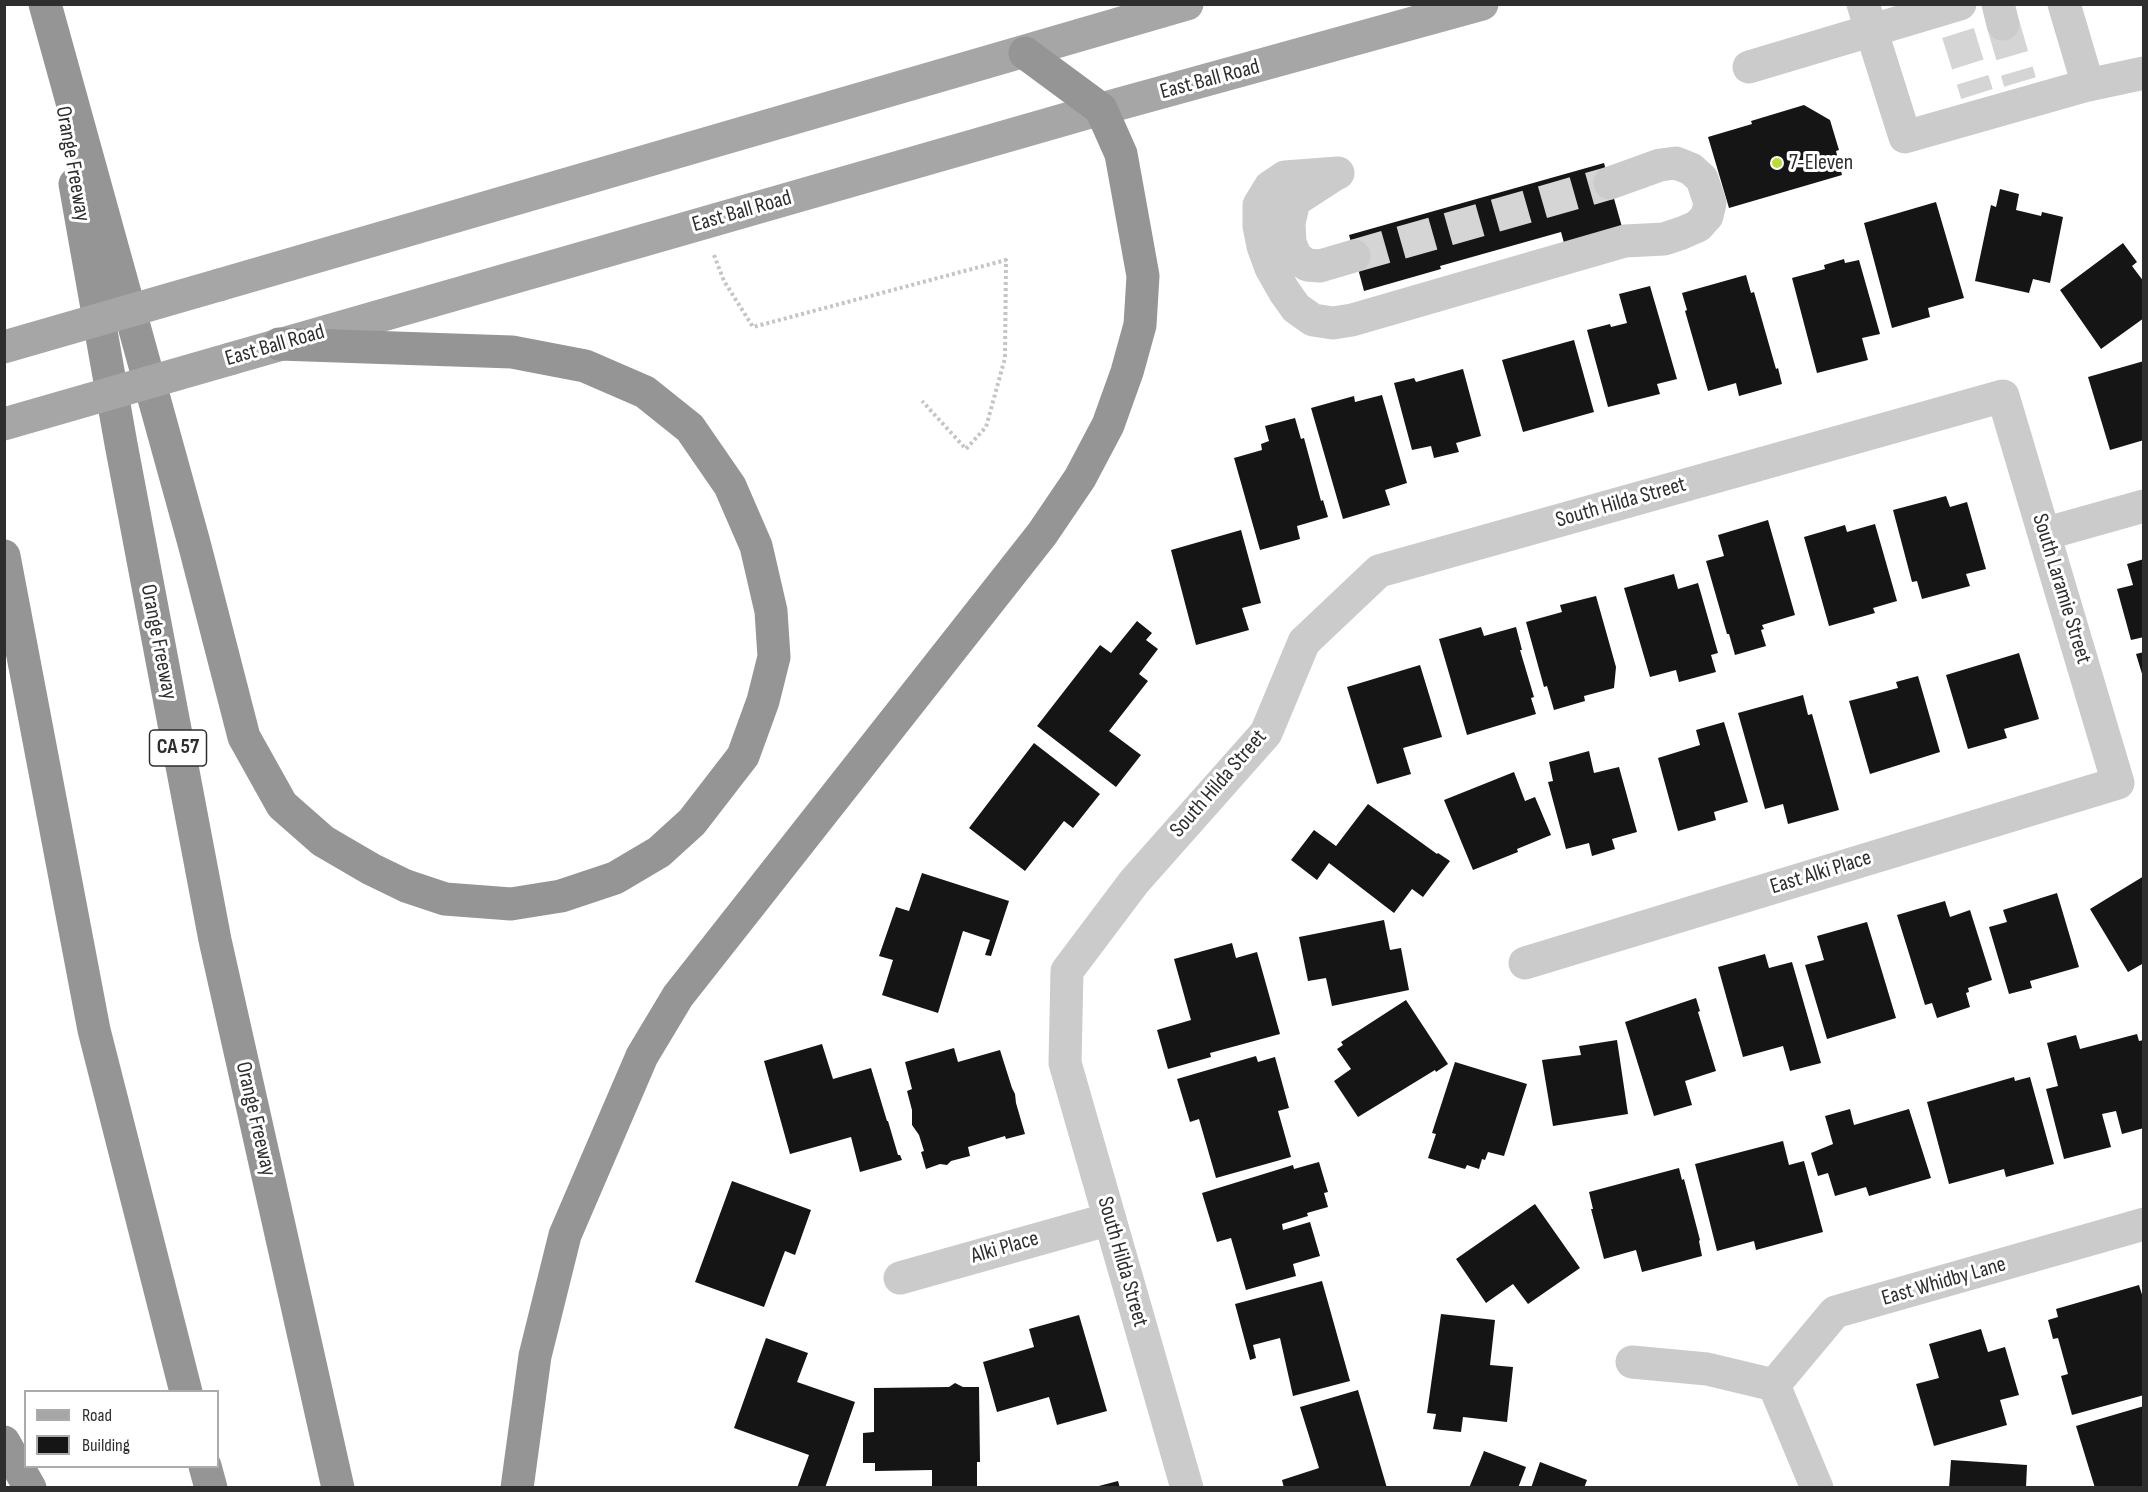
<!DOCTYPE html>
<html>
<head>
<meta charset="utf-8">
<style>
	body { margin:0 }
	#map { position:relative; width:2148px; height:1492px; overflow:hidden; background:#fff; font-family:"Sofia Sans Condensed",sans-serif }
	canvas { display:block }
	.frame { position:absolute; inset:0; border:6px solid #2e2e2e; pointer-events:none }
	.legend { position:absolute; left:24px; top:1390px; width:195px; height:78px; box-sizing:border-box; background:#fff; border:2px solid #ababab; margin:0; padding:8px 10px; list-style:none; font-size:18px; color:#2e2e2e }
	.legend li { display:flex; align-items:center; gap:12px; height:30px }
	.legend b { width:30px; border:2px solid #ababab }
</style>
</head>
<body>
<div id="map">
<canvas width="2148" height="1492"></canvas>
<div class="frame"></div>
<ul class="legend">
<li><b style="height:8px;background:#a6a6a6"></b>Road</li>
<li><b style="height:16px;background:#151515"></b>Building</li>
</ul>
</div>
<script>
const ctx = document.querySelector('canvas').getContext('2d');
ctx.lineJoin = 'round';
function fill(path, color) { ctx.fillStyle = color; ctx.fill(path, 'evenodd'); }
const poly = rows => new Path2D(rows.map(r => 'M' + r).join(''));
function trace(path, color, width, dash) { ctx.strokeStyle = color; ctx.lineWidth = width; ctx.lineCap = dash ? 'butt' : 'round'; ctx.setLineDash(dash || []); ctx.stroke(path); }
function drawText(font, color, halo, rows, align = 'center') {
  ctx.font = font + ' "Sofia Sans Condensed",sans-serif'; ctx.lineWidth = 6; ctx.setLineDash([]); ctx.textBaseline = 'middle'; ctx.strokeStyle = halo; ctx.fillStyle = color; for (const [text, x, y, turn = 0] of rows) {
    ctx.save(); ctx.translate(x, y); ctx.rotate((+turn || 0) * Math.PI / 180); ctx.textAlign = isNaN(turn) ? turn : align; if (halo) ctx.strokeText(text, 0, 0); ctx.fillText(text, 0, 0); ctx.restore();
  }
}
fill(poly([
	[1804,105,1830,120,1839,150,1836,151,1842,175,1729,208,1708,137,1752,124,1751,121],
	[1604,163,1622,227,1564,243,1561,232,1440,266,1441,269,1364,291,1349,235],
	[2000,189,2019,194,2016,210,2041,216,2042,212,2063,217,2050,283,2033,279,2029,293,1975,281,1991,205,1996,207],
	[1936,202,1964,298,1928,308,1930,317,1892,328,1864,223],
	[2123,243,2137,262,2132,266,2144,282,2144,318,2101,349,2060,290],
	[1844,259,1845,263,1859,260,1880,334,1862,338,1868,360,1817,373,1792,278,1825,269,1824,265],
	[1746,275,1751,293,1754,292,1776,369,1778,368,1782,384,1739,396,1736,383,1708,391,1685,311,1687,310,1682,293],
	[1650,286,1677,379,1657,384,1660,394,1608,407,1587,330,1610,324,1611,327,1627,323,1619,294],
	[1574,340,1594,412,1523,432,1502,360],
	[2144,361,2144,440,2110,450,2088,377],
	[1463,369,1481,436,1456,443,1459,452,1434,458,1431,446,1412,450,1394,383,1414,378,1416,382],
	[1382,395,1407,483,1385,490,1390,505,1343,519,1311,408,1354,396,1355,402],
	[1295,418,1301,439,1304,438,1321,501,1323,500,1328,517,1297,526,1300,539,1260,550,1234,458,1262,450,1261,444,1269,441,1265,426],
	[1946,496,1950,507,1967,502,1986,569,1966,574,1970,586,1922,599,1917,581,1912,582,1893,510],
	[1768,520,1795,615,1762,625,1764,629,1761,630,1766,646,1735,655,1729,634,1727,634,1706,561,1724,556,1718,535],
	[1875,524,1897,601,1873,608,1875,613,1829,626,1804,537,1845,525,1847,532],
	[1241,530,1261,603,1242,608,1249,630,1196,645,1171,550],
	[2144,559,2144,637,2131,640,2117,589,2133,585,2127,564],
	[1674,574,1678,589,1698,583,1718,653,1711,655,1716,672,1679,682,1676,670,1650,677,1624,588],
	[1596,596,1616,667,1614,688,1584,696,1585,701,1554,710,1547,686,1544,687,1526,622,1562,612,1560,605],
	[1137,621,1152,633,1146,640,1158,649,1139,674,1148,681,1109,731,1141,755,1116,787,1037,726,1100,645,1111,653],
	[1481,627,1484,636,1516,627,1522,650,1520,650,1534,697,1531,698,1536,714,1467,735,1439,639],
	[2144,652,2144,677,2143,677,2136,654],
	[2019,653,2039,719,2004,729,2007,738,1968,749,1946,675],
	[1420,665,1442,737,1403,748,1411,774,1377,784,1347,687],
	[1918,676,1940,752,1870,774,1849,701,1898,688,1896,682],
	[1803,695,1808,715,1812,714,1839,810,1788,824,1783,804,1765,809,1738,713],
	[1724,722,1748,802,1714,812,1716,820,1678,831,1658,758,1700,745,1696,730],
	[1034,743,1100,794,1073,828,1064,821,1025,871,969,828],
	[1589,751,1594,773,1619,767,1637,832,1612,839,1615,849,1592,856,1589,843,1566,849,1548,782,1553,781,1549,762],
	[1514,772,1525,801,1535,797,1551,835,1517,849,1518,852,1473,870,1444,800],
	[1368,804,1437,854,1438,853,1450,861,1423,897,1412,889,1394,913,1329,863,1317,880,1291,860,1314,830,1336,846],
	[922,873,1009,901,991,956,985,955,990,940,963,931,938,1013,882,995,893,960,879,956,896,907,909,911],
	[2144,876,2144,963,2128,972,2090,909],
	[2057,893,2079,967,2030,981,2032,988,2009,994,1989,927,2007,922,2003,910],
	[1945,901,1950,917,1970,910,1992,980,1968,988,1969,992,1966,993,1970,1007,1937,1018,1932,1003,1925,1005,1897,915],
	[1384,920,1390,950,1401,948,1409,990,1332,1006,1326,978,1308,981,1299,937],
	[1867,922,1896,1018,1827,1039,1805,965,1824,960,1817,936],
	[1232,943,1236,958,1257,952,1280,1034,1210,1053,1211,1057,1168,1069,1157,1030,1191,1020,1174,959],
	[1765,954,1769,968,1792,962,1821,1063,1790,1071,1783,1046,1743,1057,1718,967],
	[1696,998,1700,1011,1698,1012,1716,1071,1685,1081,1692,1105,1654,1116,1625,1022],
	[1406,1000,1448,1064,1436,1072,1435,1070,1358,1117,1334,1081,1351,1069,1337,1049,1343,1045,1341,1042],
	[2137,1034,2139,1041,2144,1040,2144,1128,2122,1134,2116,1111,2102,1114,2111,1147,2064,1159,2046,1089,2058,1086,2047,1043,2076,1035,2080,1049],
	[1617,1040,1628,1114,1553,1126,1542,1060,1581,1055,1579,1046],
	[822,1044,833,1079,871,1068,887,1121,888,1121,898,1155,900,1155,902,1160,860,1172,851,1137,790,1154,764,1061],
	[954,1048,958,1062,1000,1050,1012,1088,1015,1094,1016,1103,1025,1134,1006,1139,1005,1136,968,1147,970,1156,951,1161,947,1165,940,1164,926,1169,921,1152,924,1151,919,1135,912,1125,912,1110,907,1091,912,1089,905,1062],
	[1256,1056,1258,1062,1275,1057,1289,1108,1278,1111,1291,1157,1216,1178,1199,1119,1190,1122,1177,1079],
	[1455,1062,1527,1084,1504,1156,1488,1152,1485,1160,1482,1159,1479,1169,1467,1165,1465,1169,1428,1158,1436,1134,1432,1133],
	[2014,1077,2015,1081,2030,1077,2054,1164,2006,1177,2004,1169,1949,1184,1927,1102],
	[1850,1109,1854,1125,1909,1109,1931,1178,1869,1196,1866,1187,1835,1196,1828,1173,1818,1176,1811,1153,1833,1144,1825,1116],
	[1783,1141,1789,1165,1804,1161,1823,1232,1756,1250,1754,1241,1717,1251,1695,1164],
	[1319,1162,1328,1192,1324,1193,1328,1207,1307,1213,1308,1216,1282,1224,1283,1230,1310,1222,1320,1256,1293,1264,1296,1276,1246,1290,1231,1238,1217,1242,1202,1193,1293,1165,1294,1169],
	[1679,1168,1682,1180,1684,1179,1700,1240,1699,1241,1702,1256,1642,1272,1636,1250,1604,1259,1591,1209,1593,1209,1589,1192],
	[732,1181,811,1210,795,1255,785,1251,764,1307,695,1282],
	[1535,1204,1580,1268,1528,1304,1513,1284,1486,1303,1456,1259],
	[1322,1281,1350,1381,1293,1396,1280,1338,1253,1345,1256,1358,1250,1360,1235,1304],
	[2139,1285,2144,1301,2144,1395,2072,1415,2061,1376,2068,1374,2058,1338,2053,1339,2048,1320,2058,1317,2056,1309],
	[1441,1314,1495,1320,1490,1365,1513,1367,1507,1422,1463,1417,1461,1432,1433,1429,1436,1414,1427,1413],
	[1079,1315,1107,1411,1057,1425,1049,1397,997,1412,983,1362,1034,1347,1029,1329],
	[1981,1329,1988,1352,2005,1347,2019,1395,2000,1400,2007,1425,1934,1446,1916,1384,1939,1378,1929,1344],
	[766,1338,808,1353,797,1382,855,1402,825,1488,797,1488,809,1455,734,1428],
	[955,1383,963,1387,979,1387,980,1462,977,1462,977,1488,932,1488,932,1470,875,1471,875,1463,863,1463,863,1433,874,1432,874,1388,949,1387],
	[1358,1390,1387,1488,1284,1488,1282,1480,1319,1468,1300,1407],
	[2144,1406,2144,1488,2095,1488,2076,1426],
	[1484,1451,1526,1467,1518,1488,1469,1488],
	[1951,1460,2027,1465,2026,1488,1949,1488],
	[1540,1462,1587,1480,1584,1488,1531,1488],
	[1118,1481,1120,1488,1095,1488,1095,1487]
]), '#151515');
trace(poly([
	[2003,24,2020,82],
	[1958,33,1977,94],
	[1354,256,1610,183]
]), '#d5d5d5', 33, [33, 16]);
trace(poly([
	[714,255,724,281,753,327,1006,260,1005,358,986,427,966,449,922,401]
]), '#c5c5c5', 4, [3, 3]);
trace(poly([
	[1863,4,1905,137,2088,85,2144,73],
	[1998,4,2003,24],
	[2064,4,2088,85],
	[1749,67,1960,4],
	[1338,173,1285,177,1270,187,1259,205,1259,226,1263,246,1271,268,1284,291,1296,308,1313,320,1333,323,1352,320,1625,241,1664,239,1682,233,1698,226,1707,216,1710,203,1702,179,1691,169,1676,163,1660,165,1610,183],
	[1334,175,1294,201,1289,223,1290,243,1296,257,1307,265,1320,266,1354,256],
	[2044,534,2144,506],
	[900,1278,1110,1219],
	[1632,1362,1707,1369,1774,1385,1817,1488],
	[1774,1385,1835,1312,2144,1224],
	[1187,1488,1065,1063,1067,971,1134,882,1266,733,1304,642,1379,571,2003,396,2118,783,1525,963]
]), '#cbcbcb', 33);
trace(poly([
	[219,285,1187,4],
	[230,359,1101,109,1482,4]
]), '#a6a6a6', 33);
trace(poly([
	[45,4,194,543,244,737,282,805,323,841,371,869,406,886,445,899,511,904,561,896,615,878,659,852,692,822,743,756,763,701,774,657,771,611,756,546,730,486,690,428,645,392,585,366,512,352,279,344],
	[75,184,121,444,215,940,338,1488],
	[4,556,94,1030,186,1392],
	[4,1442,30,1488],
	[205,1466,211,1488],
	[517,1488,535,1356,565,1235,642,1056,678,996,1042,534,1080,478,1108,425,1127,372,1140,325,1143,276,1121,154,1101,109,1025,53]
]), '#959595', 33);
trace(poly([
	[4,347,219,285],
	[4,424,230,359]
]), '#a6a6a6', 33);
for (const [x, y, r, color] of [
	[1777,163,6,"#badb3a"]
]) { const dot = new Path2D(); dot.arc(x, y, r, 0, 2 * Math.PI); ctx.fillStyle = color; ctx.fill(dot); trace(dot, '#fff', 2); }
for (const [x, y, w] of [
	[178,748,57]
]) { const box = new Path2D(); box.roundRect(x - w / 2, y - 18, w, 36, 4.5); ctx.fillStyle = '#fff'; ctx.fill(box); trace(box, '#2e2e2e', 1.5); }
drawText('bold 21px', '#2e2e2e', null, [
	["CA 57",178,748]
]);
drawText('22px', '#2e2e2e', '#fff', [
	["East Ball Road",1210,80,-15],
	["Orange Freeway",72,164,80],
	["East Ball Road",742,212,-16],
	["East Ball Road",275,346,-16],
	["South Hilda Street",1621,503,-16],
	["South Laramie Street",2061,589,73],
	["Orange Freeway",158,642,79],
	["South Hilda Street",1219,784,-49],
	["East Alki Place",1821,873,-17],
	["Orange Freeway",255,1119,77],
	["Alki Place",1005,1248,-16],
	["South Hilda Street",1122,1262,74],
	["East Whidby Lane",1944,1282,-16]
]);
drawText('22px', '#2e2e2e', '#fff', [
	["7-Eleven",1789,163]
], 'left');
</script>
</body>
</html>
